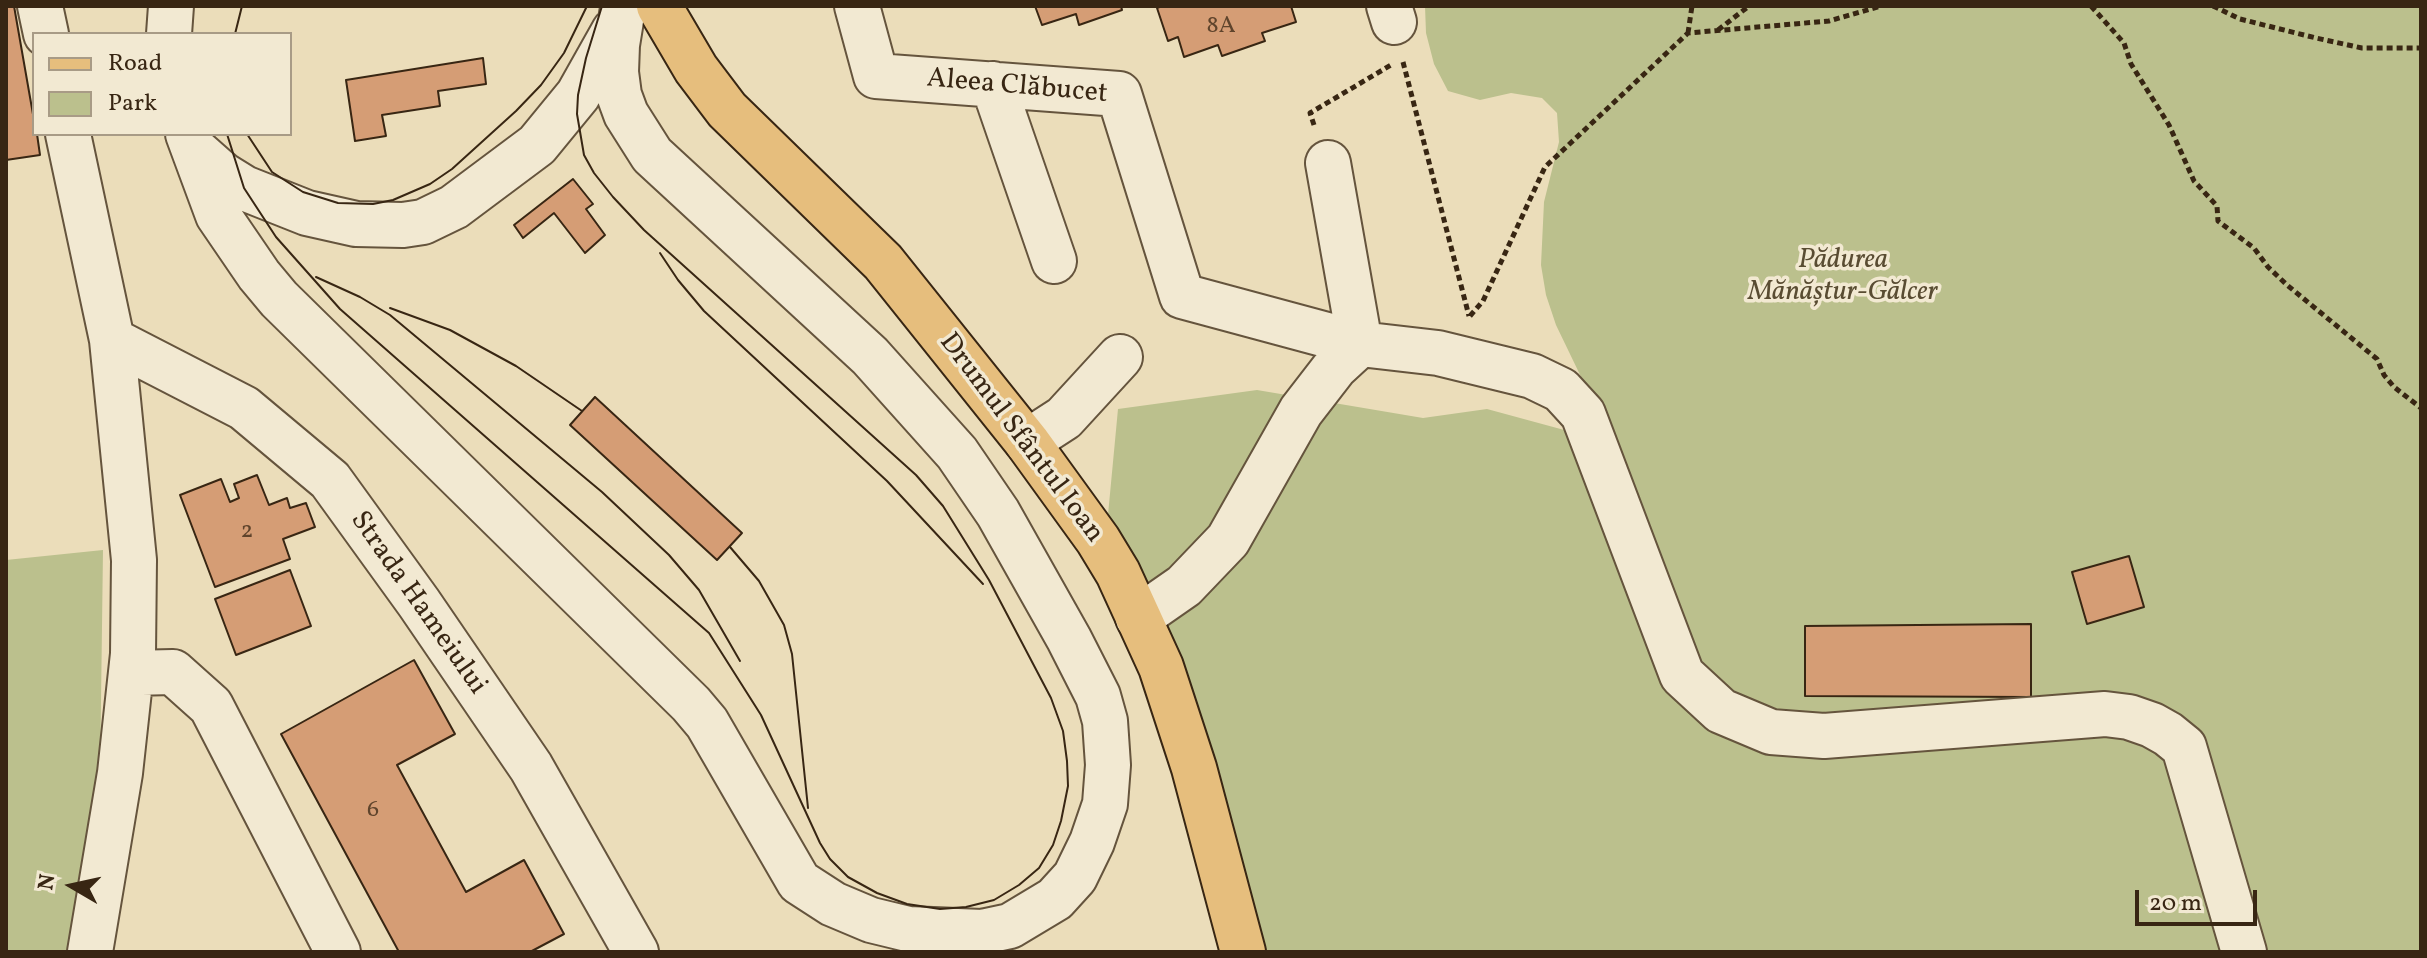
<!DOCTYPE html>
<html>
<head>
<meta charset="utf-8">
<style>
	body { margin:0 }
	#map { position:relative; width:2427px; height:958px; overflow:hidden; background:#ebddba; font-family:Vollkorn,serif }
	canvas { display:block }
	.frame { position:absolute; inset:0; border:8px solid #382613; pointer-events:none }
	.legend { position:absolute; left:32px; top:32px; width:260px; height:104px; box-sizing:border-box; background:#f2e9d2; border:2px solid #a89b86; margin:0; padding:10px 14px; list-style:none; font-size:24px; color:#382613 }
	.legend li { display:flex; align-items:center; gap:16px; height:40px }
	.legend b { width:40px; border:2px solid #a89b86 }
	.north { position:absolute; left:32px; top:846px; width:80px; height:80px; -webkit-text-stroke:6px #f2e9d2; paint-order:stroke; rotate:279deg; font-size:22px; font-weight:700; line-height:32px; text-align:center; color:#382613 }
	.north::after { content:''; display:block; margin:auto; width:28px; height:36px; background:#382613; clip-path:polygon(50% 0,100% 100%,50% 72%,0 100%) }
	.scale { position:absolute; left:2135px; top:890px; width:122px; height:36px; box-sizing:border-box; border:4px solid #382613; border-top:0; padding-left:10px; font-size:24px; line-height:28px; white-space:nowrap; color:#382613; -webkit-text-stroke:6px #f2e9d2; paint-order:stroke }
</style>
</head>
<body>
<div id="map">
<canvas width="2427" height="958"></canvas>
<div class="frame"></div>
<ul class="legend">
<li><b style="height:10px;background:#e6be7d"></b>Road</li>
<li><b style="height:22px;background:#bbc08d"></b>Park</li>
</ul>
<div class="north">N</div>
<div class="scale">20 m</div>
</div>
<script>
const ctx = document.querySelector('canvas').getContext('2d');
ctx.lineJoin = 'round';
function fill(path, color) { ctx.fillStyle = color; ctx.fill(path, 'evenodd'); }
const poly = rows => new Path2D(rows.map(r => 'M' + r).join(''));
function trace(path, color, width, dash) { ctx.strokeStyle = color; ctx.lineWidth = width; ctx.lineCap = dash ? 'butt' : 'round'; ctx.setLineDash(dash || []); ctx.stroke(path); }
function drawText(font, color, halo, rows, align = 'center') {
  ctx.font = font + ' Vollkorn,serif'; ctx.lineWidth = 7; ctx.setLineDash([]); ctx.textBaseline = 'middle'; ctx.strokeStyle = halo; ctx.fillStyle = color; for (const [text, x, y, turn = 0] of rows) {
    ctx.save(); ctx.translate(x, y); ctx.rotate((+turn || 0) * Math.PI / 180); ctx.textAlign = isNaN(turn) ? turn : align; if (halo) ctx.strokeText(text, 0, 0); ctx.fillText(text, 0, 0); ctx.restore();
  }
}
fill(poly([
	[1425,6,2421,6,2421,952,1239,952,1106,536,1118,409,1257,390,1423,418,1487,409,1601,440,1596,408,1556,325,1546,295,1541,265,1544,202,1559,142,1557,113,1542,98,1511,93,1480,100,1448,91,1434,64,1426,33],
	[103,550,100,778,70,952,6,952,6,560]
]), '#bbc08d');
const building = poly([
	[6,6,14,6,34,120,34,134,37,134,40,155,6,160,6,6],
	[1035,6,1121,6,1122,10,1079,25,1076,14,1042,25,1035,6],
	[1162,6,1291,6,1296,22,1262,33,1265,41,1222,56,1218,45,1184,57,1178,37,1168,41,1157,8,1162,6],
	[483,58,486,84,438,91,440,106,382,115,386,136,355,141,346,80,483,58],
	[573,179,593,204,586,209,605,235,585,253,554,213,523,238,514,225,573,179],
	[595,397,742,533,717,560,570,425,595,397],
	[257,475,269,505,287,498,290,508,306,503,315,527,283,539,290,559,215,587,180,495,221,479,230,502,239,498,234,484,257,475],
	[2129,556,2144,607,2087,624,2072,572,2129,556],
	[290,570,311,626,236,655,215,599,290,570],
	[2031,624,2031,697,1805,696,1805,626,2031,624],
	[414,660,455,734,397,765,466,892,524,860,564,934,530,952,399,952,281,734,414,660]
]);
fill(building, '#d59d75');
trace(building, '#382613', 2);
const minor = poly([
	[40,6,46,34],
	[857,6,876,76,1119,94,1182,296,1360,344,1438,353,1532,376,1561,390,1583,414,1682,675,1721,711,1771,732,1824,736,2105,714,2129,717,2152,725,2168,734,2184,747,2244,952],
	[1389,6,1394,22],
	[169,34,171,6],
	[993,84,1054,261],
	[68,134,112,340,134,560,133,654,120,773,90,952],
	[188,134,218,215,259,275,279,299,691,704,707,723,799,882,833,904,871,920,908,929,982,932,1010,926,1055,899,1075,877,1092,842,1105,804,1108,765,1105,721,1098,696,1069,639,998,513,957,453,870,356,652,155,626,114,619,95,616,72,617,45,623,8],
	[197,152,223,175,244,188,307,213,356,224,403,225,423,222,454,207,537,145,578,95,614,31],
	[1328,163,1360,344],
	[112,340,244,408,330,480,419,603,531,767,636,952],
	[1027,442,1064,418,1120,357],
	[1138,618,1184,586,1228,540,1301,411,1335,367,1360,344],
	[131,673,173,672,211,706,338,952]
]);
const major = poly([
	[659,6,696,69,727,110,883,262,1027,442,1098,540,1118,573,1161,667,1194,768,1243,952]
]);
trace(minor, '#65543d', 48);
trace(major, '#382613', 48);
trace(poly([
	[2091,6,2124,43,2131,64,2169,125,2194,181,2217,206,2218,221,2254,248,2268,267,2287,285,2377,359,2384,375,2394,387,2421,408],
	[2213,6,2240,19,2316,38,2362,48,2421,48],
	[1718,30,1749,6],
	[1688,33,1692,6],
	[1403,62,1469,316],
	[1314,125,1310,113,1391,65],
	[1470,316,1483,301,1545,167,1688,33,1829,21,1881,6]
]), '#382613', 5, [6, 4]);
trace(minor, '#f2e9d2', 44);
trace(major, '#e6be7d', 44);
trace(poly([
	[235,34,242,6],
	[227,134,244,188,276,237,340,309,709,633,761,715,820,843,830,859,848,877,877,893,907,904,940,909,966,907,994,900,1019,885,1039,868,1053,845,1061,821,1068,786,1067,761,1063,731,1051,698,989,580,943,506,916,475,644,230,613,197,594,173,584,155,577,114,578,95,586,58,602,6],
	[247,134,272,172,303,192,338,203,373,204,393,200,430,184,452,169,516,111,541,85,564,53,587,6],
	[660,253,678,280,704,311,887,481,983,584],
	[316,277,360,297,390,315,602,492,669,555,699,590,740,661],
	[390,308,450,330,516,366,582,411],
	[730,547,759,581,784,625,792,654,808,808]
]), '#382613', 2);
drawText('24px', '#5f442c', null, [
	["8A",1221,28],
	["2",247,533],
	["6",373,812]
]);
drawText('28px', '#382613', '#f2e9d2', [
	["Aleea Clăbucet",1017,88,5],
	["Drumul Sfântul Ioan",1020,439,53],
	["Strada Hameiului",417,604,55]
]);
drawText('italic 28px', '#594c32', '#f2e9d2', [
	["Pădurea",1843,262],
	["Mănăștur-Gălcer",1843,294]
]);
</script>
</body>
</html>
